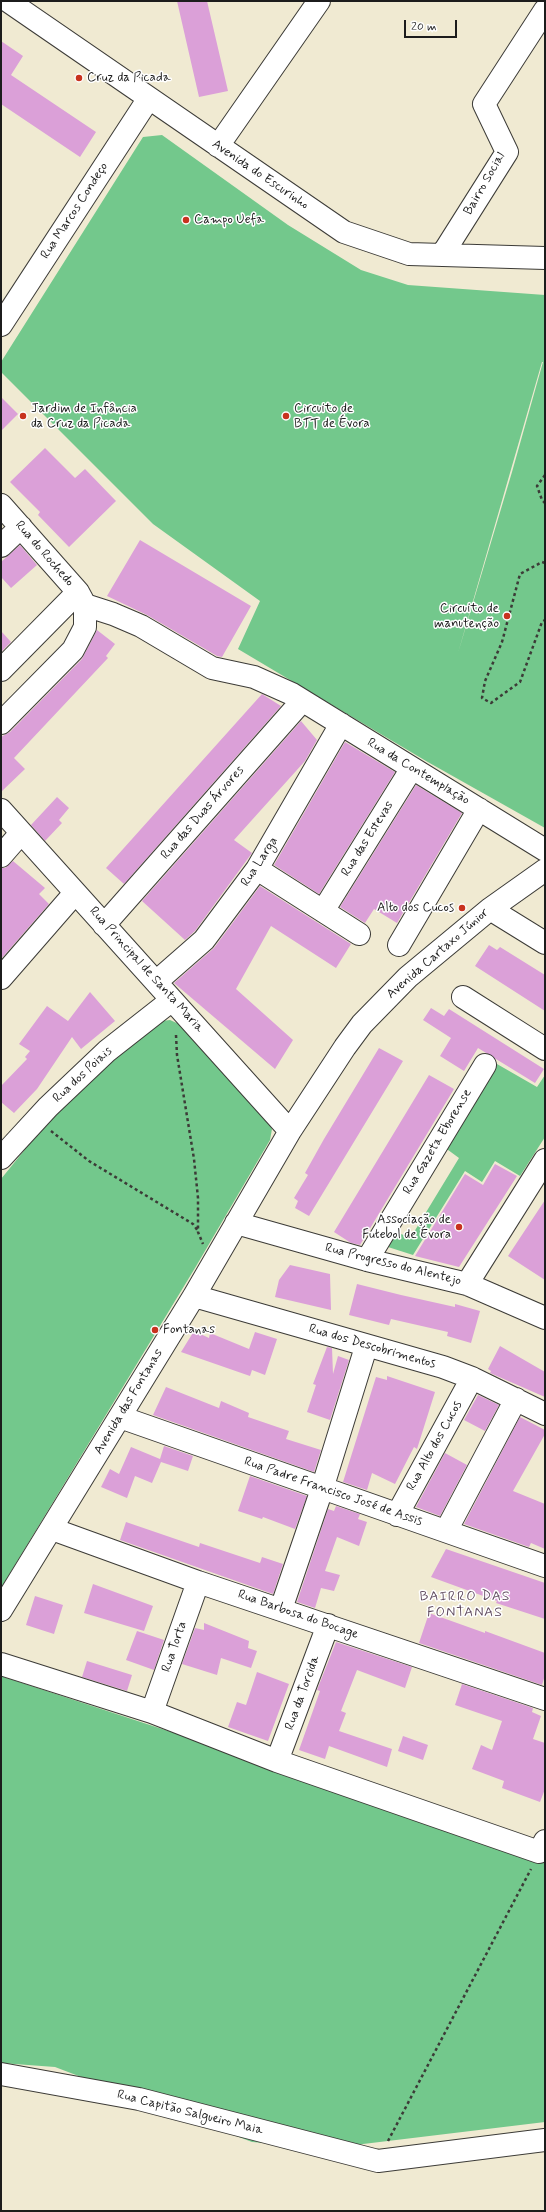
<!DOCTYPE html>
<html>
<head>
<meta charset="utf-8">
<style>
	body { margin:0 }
	#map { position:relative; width:546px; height:2212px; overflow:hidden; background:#f0ead2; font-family:Mynerve,sans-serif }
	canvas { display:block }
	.frame { position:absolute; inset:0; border:2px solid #1c1c1c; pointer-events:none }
	.scale { position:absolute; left:404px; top:20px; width:53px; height:18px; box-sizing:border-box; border:2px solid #1c1c1c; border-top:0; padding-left:5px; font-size:12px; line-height:14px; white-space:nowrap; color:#1c1c1c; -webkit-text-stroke:3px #fff; paint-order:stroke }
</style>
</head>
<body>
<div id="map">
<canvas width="546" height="2212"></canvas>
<div class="frame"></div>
<div class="scale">20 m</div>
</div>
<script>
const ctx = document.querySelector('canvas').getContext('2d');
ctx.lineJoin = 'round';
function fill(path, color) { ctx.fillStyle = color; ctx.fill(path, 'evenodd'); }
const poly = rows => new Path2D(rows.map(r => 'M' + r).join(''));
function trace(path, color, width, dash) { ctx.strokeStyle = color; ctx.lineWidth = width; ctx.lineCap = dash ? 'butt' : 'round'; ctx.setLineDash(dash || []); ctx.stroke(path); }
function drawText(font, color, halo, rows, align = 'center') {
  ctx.font = font + ' Mynerve,sans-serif'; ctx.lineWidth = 3; ctx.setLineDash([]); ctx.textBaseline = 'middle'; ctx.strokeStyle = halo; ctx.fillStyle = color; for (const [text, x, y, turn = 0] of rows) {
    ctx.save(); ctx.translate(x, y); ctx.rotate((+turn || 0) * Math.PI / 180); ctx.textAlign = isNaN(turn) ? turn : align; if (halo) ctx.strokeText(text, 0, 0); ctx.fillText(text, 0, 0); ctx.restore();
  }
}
fill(poly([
	[162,135,288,225,361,270,408,285,545,295,545,828,426,761,238,649,260,601,153,524,1,372,1,362,143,137],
	[543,362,512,472,458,653,542,362],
	[170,1020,181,1025,269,1121,272,1129,270,1140,195,1268,1,1588,1,1179,52,1116,104,1064,162,1021],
	[497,1064,537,1087,545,1075,545,1137,520,1176,495,1161,482,1182,465,1171,413,1255,388,1247,397,1233,411,1237,459,1158,444,1147],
	[1,1676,545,1855,545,2122,330,2148,252,2142,55,2067,1,2063]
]), '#73c88c');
fill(poly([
	[177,1,207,1,228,91,199,97],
	[1,41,23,56,11,75,96,132,80,157,1,104],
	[1,397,18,414,1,431],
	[45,448,75,478,85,469,116,501,69,547,38,515,40,512,10,482],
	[140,540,251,606,222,657,217,656,147,615,107,596],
	[20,545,37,565,11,588,1,577,1,562],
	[97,630,115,644,106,656,108,658,14,758,25,769,1,792,1,737,10,732,82,659],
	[1,631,11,642,1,652],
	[262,694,281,706,124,884,106,868],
	[301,721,317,740,305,761,234,840,252,853,195,931,185,940,142,901],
	[345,742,395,772,319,894,274,865],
	[416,785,462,813,397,923,374,909,365,923,340,907],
	[57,797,69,808,59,820,62,823,45,841,31,825],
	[13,861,45,888,39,894,49,904,1,959,1,868,5,868],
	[260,886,351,944,336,968,271,926,236,989,293,1040,275,1069,174,983,214,948],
	[489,945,497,950,500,947,545,975,545,1011,475,966],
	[90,992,115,1021,81,1049,72,1037,37,1089,14,1113,1,1102,1,1086,27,1059,25,1057,30,1051,19,1044,47,1006,68,1021],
	[431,1008,444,1016,449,1009,544,1069,535,1083,478,1048,464,1071,440,1056,451,1038,423,1020],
	[379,1048,403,1061,309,1216,295,1208,298,1201,294,1198,308,1175,305,1173,324,1139],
	[429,1075,454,1089,360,1245,351,1243,334,1232],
	[495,1164,517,1176,459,1267,415,1256,465,1174,483,1185],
	[545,1200,545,1280,508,1256],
	[290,1265,330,1274,331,1310,275,1297,279,1280],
	[357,1284,401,1295,455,1307,455,1304,480,1311,471,1343,447,1336,448,1332,391,1319,389,1325,349,1315],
	[194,1331,209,1338,210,1333,249,1349,255,1332,277,1339,265,1375,252,1370,250,1376,181,1352],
	[500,1346,545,1372,545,1397,490,1373,491,1371,488,1369],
	[327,1347,332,1348,333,1374,338,1356,349,1360,330,1420,307,1412,316,1385,313,1384],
	[387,1376,435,1392,417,1449,414,1447,395,1484,372,1473,367,1490,343,1482,376,1377,387,1380],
	[166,1387,219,1408,221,1401,249,1413,248,1417,289,1431,286,1439,321,1450,314,1472,153,1415],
	[478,1395,499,1405,485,1431,464,1420],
	[520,1417,545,1430,545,1434,513,1491,545,1504,545,1549,531,1543,529,1547,464,1524],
	[164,1446,193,1456,188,1471,161,1462,152,1483,135,1476,127,1498,101,1487,110,1469,119,1474,131,1447,160,1459],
	[445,1453,467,1465,440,1516,416,1507],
	[250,1476,307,1496,295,1529,263,1517,262,1519,238,1511],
	[336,1506,360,1514,358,1519,367,1522,359,1546,337,1537,325,1571,340,1575,334,1591,321,1588,315,1608,297,1602,328,1509,334,1511],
	[126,1522,199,1547,200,1543,260,1563,262,1557,283,1564,273,1594,120,1540],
	[446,1549,545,1583,545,1619,496,1603,497,1601,431,1577],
	[93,1584,153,1606,144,1631,84,1613],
	[35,1596,63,1605,54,1634,26,1625],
	[429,1613,485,1633,485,1631,545,1653,545,1675,542,1685,419,1643],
	[204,1623,249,1641,248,1648,257,1651,251,1668,221,1658,217,1675,182,1664,195,1628,204,1630],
	[137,1631,164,1640,154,1670,126,1660],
	[336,1642,412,1667,405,1688,357,1670,341,1711,346,1713,339,1731,392,1749,387,1767,329,1746,325,1759,299,1750,320,1691,317,1690],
	[87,1661,132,1675,127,1691,82,1677],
	[257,1672,289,1684,268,1741,228,1727,237,1702,246,1705],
	[462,1684,533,1708,532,1712,541,1716,533,1739,545,1743,545,1789,540,1802,502,1788,504,1781,472,1769,481,1745,492,1750,502,1721,455,1705],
	[403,1736,428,1745,423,1760,398,1751]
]), '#dba0d8');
const minor = poly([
	[8,1,344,232,409,254,545,258],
	[218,146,319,1],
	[442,255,507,152,484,104,545,10],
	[1,325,149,98],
	[1,505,78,592,85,605],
	[1,546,21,527],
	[85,605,113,614,141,626,212,668,254,677,292,694,545,850],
	[1,670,78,592],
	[1,723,73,650,85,627,85,605],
	[1,810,290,1131],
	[1,856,21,833],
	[257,869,359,934],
	[490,909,545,943],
	[323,911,412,768],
	[104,925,302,701],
	[399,945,479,809],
	[1,978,75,893],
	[156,982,204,940,257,869,341,724],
	[463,997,545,1049],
	[1,1158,48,1107,107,1051,172,1000],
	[236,1223,367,1260,467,1284,545,1318],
	[367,1260,485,1065],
	[467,1284,545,1160],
	[194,1296,443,1367,472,1378,545,1414],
	[120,1417,545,1566],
	[397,1515,472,1378],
	[52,1529,198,1582,545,1699],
	[446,1531,516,1399],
	[281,1609,322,1489,366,1347],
	[1,1610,194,1296,290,1131,345,1047,362,1024,408,977,490,909,545,870],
	[1,1664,152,1712,277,1761,539,1852,545,1841],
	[152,1712,198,1582],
	[277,1761,328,1625],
	[1,2074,139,2099,378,2161,545,2140]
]);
trace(minor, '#3c3b37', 24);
trace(poly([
	[545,475,537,486,542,500,545,503],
	[545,563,542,562,520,574,502,642,485,681,482,698,491,703,520,682,542,622,545,620],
	[176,1035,177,1055,194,1159,198,1198,198,1232,203,1244],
	[51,1131,89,1161,193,1224,198,1231],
	[388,2141,531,1869]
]), '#3c3b37', 2.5, [3, 3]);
trace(minor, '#fff', 22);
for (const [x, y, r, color] of [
	[79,78,4,"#c8321e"],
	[186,220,4,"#c8321e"],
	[23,416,4,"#c8321e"],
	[286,416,4,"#c8321e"],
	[507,616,4,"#c8321e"],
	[462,908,4,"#c8321e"],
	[459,1227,4,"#c8321e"],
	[155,1330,4,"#c8321e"]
]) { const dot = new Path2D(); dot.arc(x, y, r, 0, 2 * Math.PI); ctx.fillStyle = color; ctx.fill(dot); trace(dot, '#fff', 1.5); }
drawText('13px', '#1c1c1c', '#fff', [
	["Cruz da Picada",87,78],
	["Campo Uefa",194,220],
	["Jardim de Infância",31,409],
	["da Cruz da Picada",31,424],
	["Circuito de",294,409],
	["BTT de Évora",294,424],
	["Circuito de",499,609,"right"],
	["manutenção",499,624,"right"],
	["Alto dos Cucos",454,908,"right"],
	["Associação de",451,1220,"right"],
	["Futebol de Évora",451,1235,"right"],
	["Fontanas",163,1330]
], 'left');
drawText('13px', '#1c1c1c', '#fff', [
	["Avenida do Escurinho",260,175,34],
	["Bairro Social",485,184,-60],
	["Rua Marcos Condeço",75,211,-57],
	["Rua do Rochedo",44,554,49],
	["Rua da Contemplação",418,772,31],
	["Rua das Duas Árvores",203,813,-49],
	["Rua das Estevas",368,839,-58],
	["Rua Larga",260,862,-57],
	["Avenida Cartaxo Júnior",438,954,-41],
	["Rua Principal de Santa Maria",146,970,48],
	["Rua dos Poiais",83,1075,-43],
	["Rua Gazeta Eborense",438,1142,-59],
	["Rua Progresso do Alentejo",393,1265,14],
	["Rua dos Descobrimentos",372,1347,16],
	["Avenida das Fontanas",129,1402,-59],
	["Rua Alto dos Cucos",435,1446,-61],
	["Rua Padre Francisco José de Assis",333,1492,19],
	["Rua Barbosa do Bocage",298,1615,19],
	["Rua Torta",175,1647,-71],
	["Rua da Torcida",303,1693,-70],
	["Rua Capitão Salgueiro Maia",190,2113,14]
]);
ctx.letterSpacing = '1px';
drawText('14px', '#5f4a5e', '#fff', [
	["BAIRRO DAS",465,1597],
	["FONTANAS",465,1613]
]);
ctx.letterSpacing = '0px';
</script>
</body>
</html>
